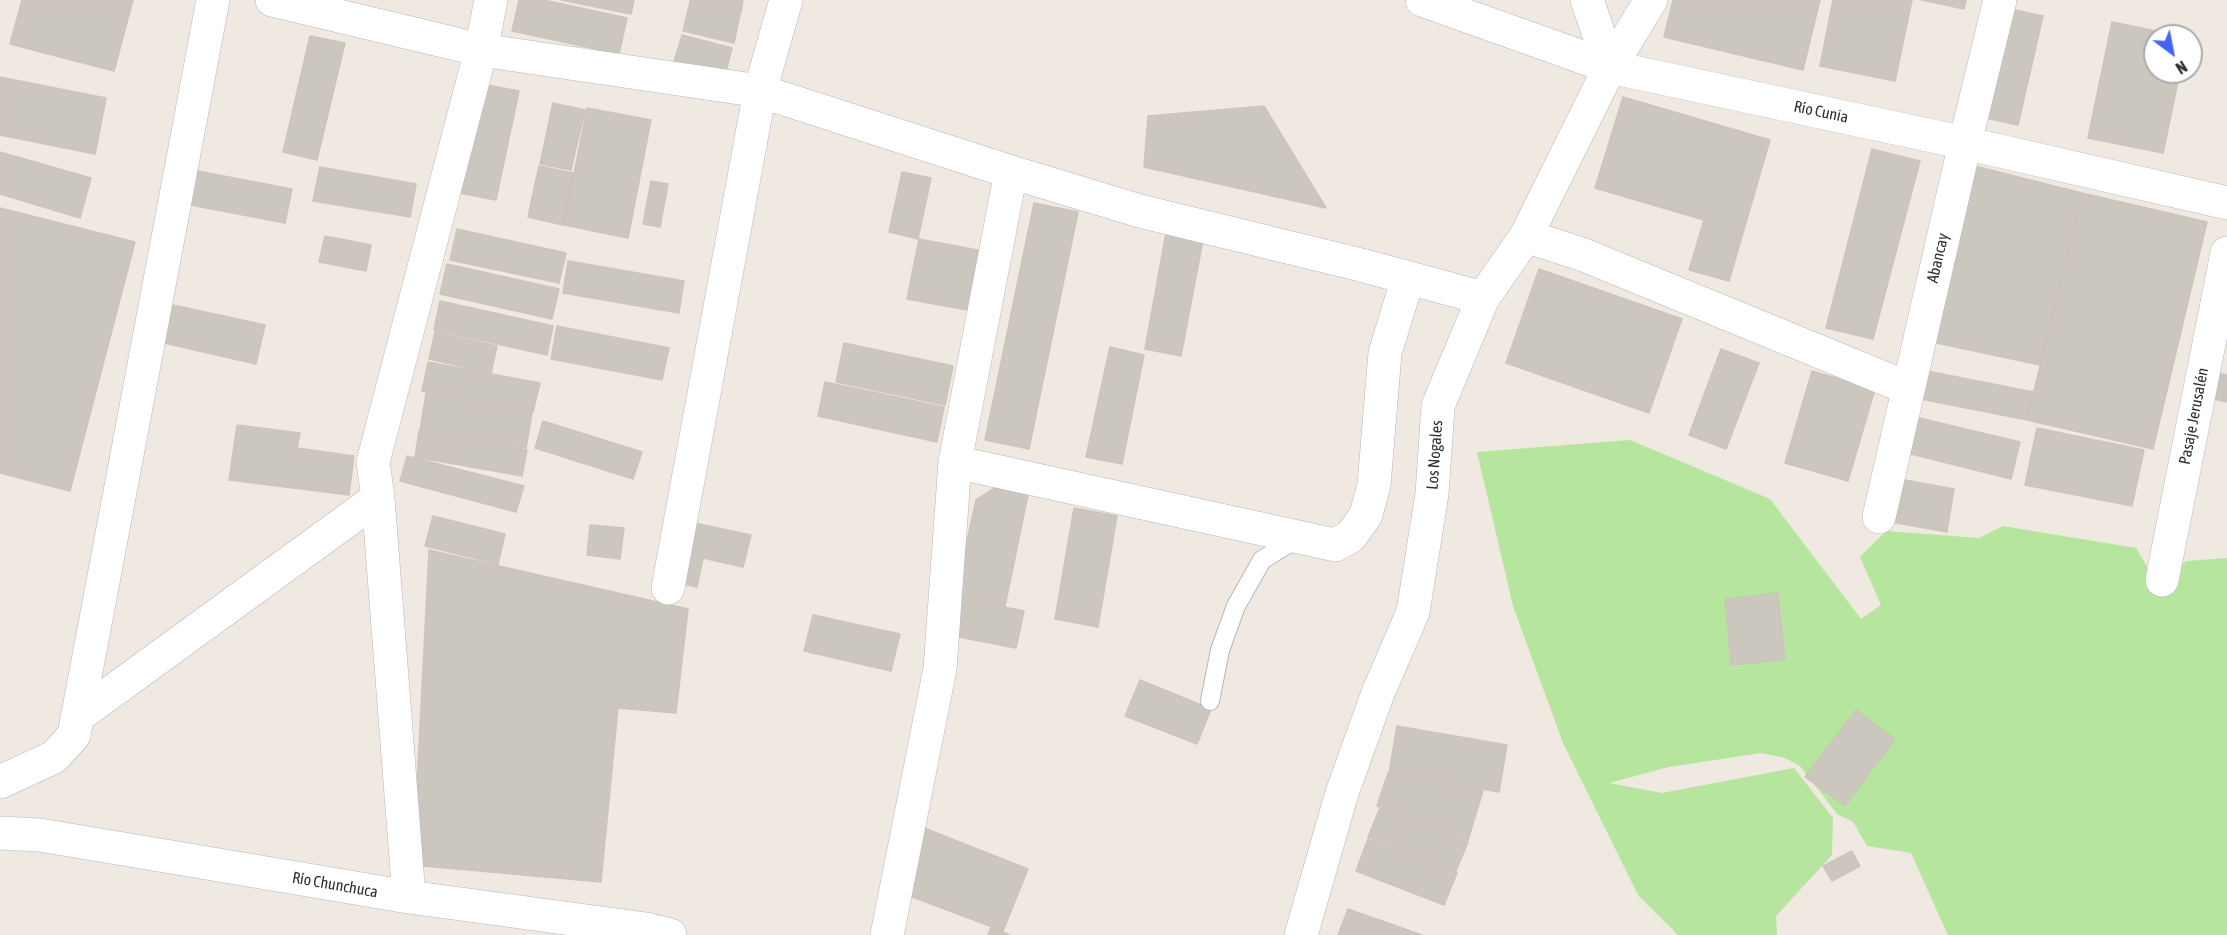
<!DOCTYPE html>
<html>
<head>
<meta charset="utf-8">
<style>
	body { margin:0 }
	#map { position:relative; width:2227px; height:935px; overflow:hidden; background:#efe9e1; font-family:"Asap Condensed",sans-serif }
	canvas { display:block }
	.north { position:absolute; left:2143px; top:24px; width:60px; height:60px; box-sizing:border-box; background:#fff; border:2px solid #ababab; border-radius:50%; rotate:148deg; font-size:16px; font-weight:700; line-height:24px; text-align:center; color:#2e2e2e }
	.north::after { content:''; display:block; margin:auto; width:21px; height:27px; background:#4264fb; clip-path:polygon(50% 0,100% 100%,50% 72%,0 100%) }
</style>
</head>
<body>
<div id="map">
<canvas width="2227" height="935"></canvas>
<div class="north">N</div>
</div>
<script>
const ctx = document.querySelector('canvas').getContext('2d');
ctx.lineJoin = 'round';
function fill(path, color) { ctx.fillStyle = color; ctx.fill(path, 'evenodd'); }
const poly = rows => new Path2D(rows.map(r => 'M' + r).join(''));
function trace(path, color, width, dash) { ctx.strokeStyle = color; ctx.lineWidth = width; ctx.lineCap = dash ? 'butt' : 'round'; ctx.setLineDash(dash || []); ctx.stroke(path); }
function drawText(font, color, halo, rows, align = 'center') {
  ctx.font = font + ' "Asap Condensed",sans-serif'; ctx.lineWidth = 5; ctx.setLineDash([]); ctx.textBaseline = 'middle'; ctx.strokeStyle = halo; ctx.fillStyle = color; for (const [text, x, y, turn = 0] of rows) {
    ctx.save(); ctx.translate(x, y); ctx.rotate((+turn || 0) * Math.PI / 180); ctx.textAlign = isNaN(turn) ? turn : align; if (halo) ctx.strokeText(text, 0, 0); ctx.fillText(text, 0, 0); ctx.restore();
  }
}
fill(poly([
	[1630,440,1770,499,1861,619,1881,605,1860,557,1886,531,1979,538,2003,526,2136,548,2160,589,2179,566,2187,561,2227,558,2227,935,1948,935,1911,853,1867,846,1853,822,1837,814,1800,766,1785,758,1761,753,1669,767,1609,783,1662,793,1794,768,1833,818,1832,855,1776,916,1777,935,1678,935,1638,895,1563,743,1513,606,1477,452]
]), '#b6e59e');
const building = poly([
	[22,0,133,0,114,71,10,44,22,0],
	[519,0,544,0,627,18,619,54,512,31,519,0],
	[561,0,634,0,631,14,561,0],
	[690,0,743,0,741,13,690,2,690,0],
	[1673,0,1820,0,1803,70,1664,37,1673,0],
	[1833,0,1912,0,1895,81,1820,66,1833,0],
	[1922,0,1966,0,1964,9,1922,0],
	[690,2,740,14,734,43,683,31,690,2],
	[2006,8,2043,16,2018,125,1981,117,2006,8],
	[2112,22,2181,36,2155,36,2155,72,2180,72,2163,153,2088,138,2112,22],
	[682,35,732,48,724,79,673,65,682,35],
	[310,36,345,43,317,160,283,152,310,36],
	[0,77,106,98,95,154,0,135,0,77],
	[482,84,519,91,496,200,459,193,482,84],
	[1623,97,1770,140,1729,281,1689,270,1704,220,1595,188,1623,97],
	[553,103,585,110,571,170,540,164,553,103],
	[1264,106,1326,208,1144,167,1148,116,1264,106],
	[587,108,651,120,628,238,564,225,587,108],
	[1872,149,1920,161,1873,339,1826,328,1872,149],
	[0,152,91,178,80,218,0,194,0,152],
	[1971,165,2082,193,2040,365,1932,342,1971,165],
	[539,166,573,173,563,225,528,217,539,166],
	[320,167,416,184,410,217,313,201,320,167],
	[187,169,292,189,285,223,180,203,187,169],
	[902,172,931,178,918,239,889,232,902,172],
	[651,181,668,184,660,227,643,224,651,181],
	[2082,193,2207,222,2153,449,2027,420,2082,193],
	[1034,203,1078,212,1029,449,985,440,1034,203],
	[0,208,135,242,70,491,0,473,0,208],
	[457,229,566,253,559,283,450,260,457,229],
	[1166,233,1203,240,1181,356,1145,349,1166,233],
	[325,236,371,245,366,271,319,262,325,236],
	[919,239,978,250,967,310,907,299,919,239],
	[568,261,684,281,679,313,563,293,568,261],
	[447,264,559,289,552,319,440,294,447,264],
	[1539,269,1682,319,1649,413,1506,363,1539,269],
	[440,301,553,326,547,355,434,330,440,301],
	[173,305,265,325,256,364,164,343,173,305],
	[557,326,669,348,662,380,551,359,557,326],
	[435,332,497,346,491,373,429,359,435,332],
	[844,343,953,366,945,405,836,382,844,343],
	[1110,347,1144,355,1122,464,1086,457,1110,347],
	[1721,349,1759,363,1726,449,1689,435,1721,349],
	[428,362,540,383,533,412,422,391,428,362],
	[1812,371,1875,389,1848,481,1785,463,1812,371],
	[1927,371,2033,392,2027,420,1921,399,1927,371],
	[2208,371,2227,375,2227,402,2202,396,2208,371],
	[825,382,944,407,937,442,818,416,825,382],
	[426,393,532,413,526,448,420,430,426,393],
	[1915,417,2020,442,2011,479,1907,453,1915,417],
	[543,421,642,452,633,479,535,448,543,421],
	[237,425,300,433,297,448,354,456,349,495,229,480,237,425],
	[2037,428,2144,450,2132,506,2025,485,2037,428],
	[419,431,527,450,522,476,415,457,419,431],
	[407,456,524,486,516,512,400,481,407,456],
	[1899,479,1954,489,1947,532,1891,522,1899,479],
	[1001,484,1029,490,1005,606,955,596,976,500,1001,484],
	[1074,508,1117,516,1098,627,1055,619,1074,508],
	[433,516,505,534,498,564,425,546,433,516],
	[685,521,751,535,743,567,703,558,697,587,671,581,685,521],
	[590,525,624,528,620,559,587,555,590,525],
	[429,550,688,609,676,713,618,708,601,882,413,865,429,550],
	[1778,593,1785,660,1731,665,1725,599,1778,593],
	[955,597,1024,611,1016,648,948,635,955,597],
	[813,615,900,634,891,671,804,651,813,615],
	[1140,680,1211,709,1197,744,1125,716,1140,680],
	[1856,710,1895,739,1845,806,1805,777,1856,710],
	[1397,726,1507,745,1499,792,1389,773,1397,726],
	[1388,773,1483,791,1468,840,1377,806,1388,773],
	[1380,808,1468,842,1456,871,1368,837,1380,808],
	[924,828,1028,869,1003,931,899,892,924,828],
	[1368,839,1457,873,1444,905,1356,871,1368,839],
	[1852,851,1860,866,1832,881,1823,866,1852,851],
	[1348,909,1422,935,1338,935,1348,909],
	[991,927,1010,935,988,935,991,927]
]);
fill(building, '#cbc7bf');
trace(building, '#cbc5ba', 1.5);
const service = poly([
	[1210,701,1220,650,1236,606,1262,560,1299,537]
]);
const minor = poly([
	[272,0,481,50,760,91,1011,172,1140,211,1361,265,1483,298],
	[1422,0,1610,67,1965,143,2227,203],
	[1610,67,1651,0],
	[1526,236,1584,255,1908,388],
	[955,462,1335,545,1351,536,1366,515,1374,485,1385,353,1408,278],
	[1879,517,1965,143,2000,0],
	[2162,580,2227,253],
	[668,588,760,91,786,0],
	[77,717,378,498],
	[0,782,54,757,74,735,213,0],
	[0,833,40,835,409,897,646,929,670,935],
	[409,897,378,498,373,462,481,50,491,0],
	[887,935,940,669,955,462,1011,172],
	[1301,935,1342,793,1378,693,1413,612,1432,494,1438,406,1483,298,1526,236,1610,67,1587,0]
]);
trace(service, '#b4b7c1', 20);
trace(minor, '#b4b7c1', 34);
trace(service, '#fff', 18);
trace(minor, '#fff', 33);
drawText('16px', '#2e2e2e', '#fff', [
	["Río Cunia",1821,112,12],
	["Abancay",1938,258,-77],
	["Pasaje Jerusalén",2194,416,-79],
	["Los Nogales",1435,455,-86],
	["Río Chunchuca",335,885,10]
]);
</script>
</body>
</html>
